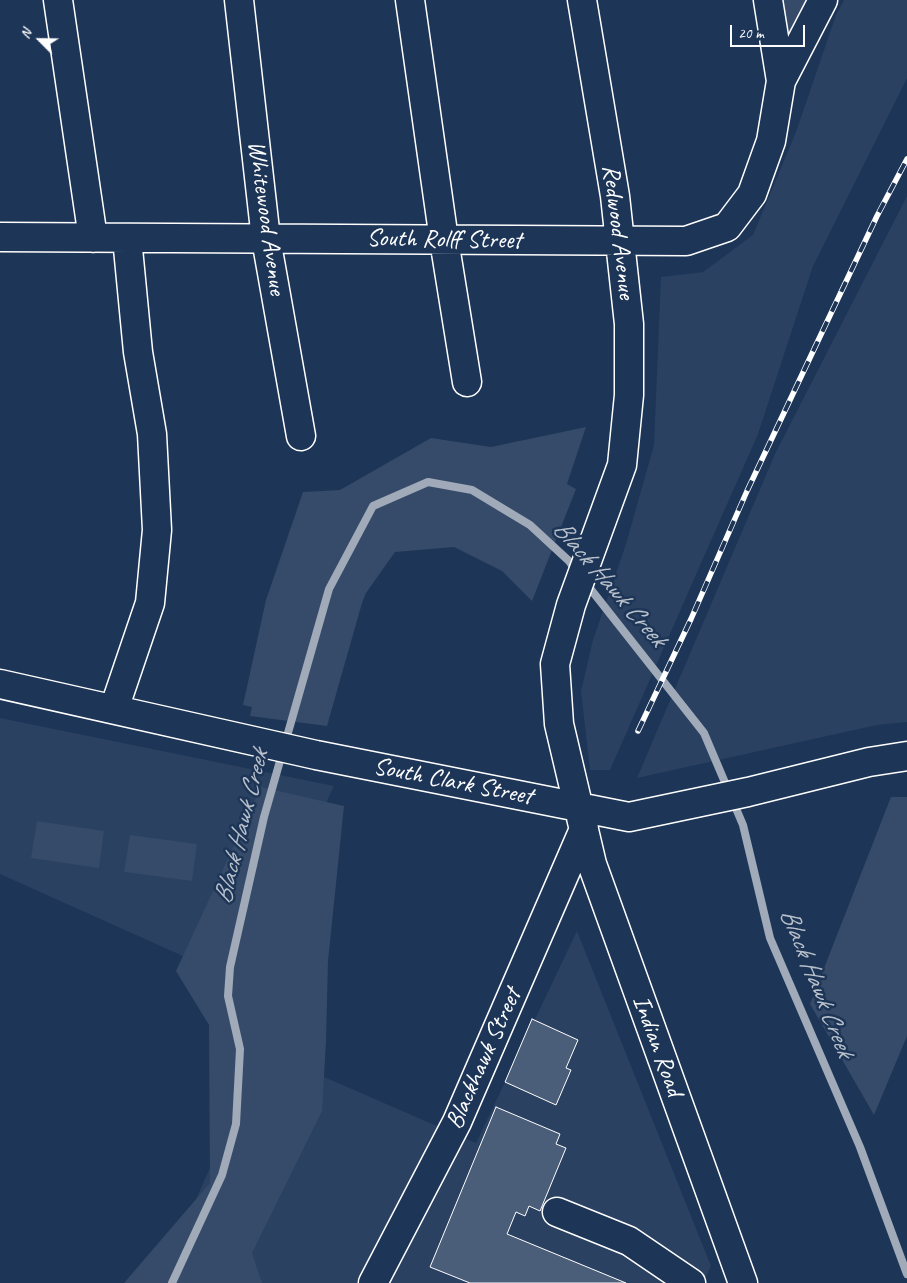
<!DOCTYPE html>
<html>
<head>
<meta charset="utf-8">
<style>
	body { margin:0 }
	#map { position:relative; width:907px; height:1283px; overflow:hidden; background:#1d3557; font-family:Caveat,sans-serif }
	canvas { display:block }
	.north { position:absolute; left:15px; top:15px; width:50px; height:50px; -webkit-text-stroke:4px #1d3557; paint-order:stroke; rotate:293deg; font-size:14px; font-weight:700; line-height:20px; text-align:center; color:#fff }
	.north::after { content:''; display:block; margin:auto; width:18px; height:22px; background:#fff; clip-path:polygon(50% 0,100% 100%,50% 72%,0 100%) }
	.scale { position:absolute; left:730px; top:25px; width:75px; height:22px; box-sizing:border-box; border:2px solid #fff; border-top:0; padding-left:6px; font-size:15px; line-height:18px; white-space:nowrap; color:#fff; -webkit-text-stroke:4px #1d3557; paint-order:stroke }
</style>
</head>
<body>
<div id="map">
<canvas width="907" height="1283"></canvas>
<div class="north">N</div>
<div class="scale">20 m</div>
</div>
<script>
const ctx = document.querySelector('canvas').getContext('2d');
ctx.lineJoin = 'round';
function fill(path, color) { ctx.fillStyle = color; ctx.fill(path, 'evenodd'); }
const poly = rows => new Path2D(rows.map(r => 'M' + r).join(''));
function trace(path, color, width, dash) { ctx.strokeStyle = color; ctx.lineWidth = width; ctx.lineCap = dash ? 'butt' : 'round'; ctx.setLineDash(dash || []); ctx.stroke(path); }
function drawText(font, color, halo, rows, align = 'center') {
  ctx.font = font + ' Caveat,sans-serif'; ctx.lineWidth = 5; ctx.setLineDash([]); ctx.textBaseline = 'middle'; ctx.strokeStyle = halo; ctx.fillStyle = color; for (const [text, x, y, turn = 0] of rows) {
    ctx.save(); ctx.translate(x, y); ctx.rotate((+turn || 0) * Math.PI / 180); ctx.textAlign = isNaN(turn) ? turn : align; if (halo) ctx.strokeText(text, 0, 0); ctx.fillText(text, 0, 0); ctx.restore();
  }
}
fill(poly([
	[844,0,907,0,907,78,813,266,758,434,610,770,590,770,581,691,593,640,626,544,654,445,661,277,703,272,753,235,796,132,836,15],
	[907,196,907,722,877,725,637,778,775,454],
	[0,718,334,786,243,983,0,874],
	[577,931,711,1266,703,1283,159,1283,262,1050,476,1143]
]), '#2a4161');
fill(poly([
	[776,0,809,0,784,45],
	[586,427,567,484,576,489,532,601,502,571,454,547,395,552,366,593,362,603,327,726,250,716,252,707,243,705,266,600,303,492,340,490,431,438,491,447],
	[261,787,344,806,328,961,326,1042,322,1111,252,1253,262,1283,124,1283,210,1183,209,1025,176,971],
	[891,797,907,797,907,1036,874,1115,810,1004],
	[37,821,104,831,99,868,31,858],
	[130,835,197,844,192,881,124,872]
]), '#364b69');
trace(poly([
	[585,582,704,733,743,825,770,938,860,1147,907,1274],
	[172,1283,222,1175,236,1124,240,1049,228,996,230,967,264,817,329,589,373,506,428,482,472,490,530,525,569,561,576,571]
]), '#a0aab8', 8);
const building = poly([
	[532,1019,578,1040,566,1068,571,1070,556,1105,505,1082,532,1019],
	[496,1107,560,1134,556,1144,566,1148,540,1211,529,1206,525,1216,516,1212,507,1234,626,1283,470,1283,430,1267,496,1107]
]);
fill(building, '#4a5d79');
trace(building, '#fff', 1);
const minor = poly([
	[58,0,93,238],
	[239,0,266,239,301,436],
	[410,0,444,240,467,382],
	[582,0,615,196,620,242,629,324,629,395,622,465,571,605,555,664,559,724,592,864,743,1283],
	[768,0,781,81],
	[0,237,686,241,727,227,752,194,771,141,781,81,823,0],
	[0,684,316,755,629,817,748,792,869,762,907,756],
	[114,709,150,603,157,530,152,434,138,352,127,238],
	[557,1212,629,1241,691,1283],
	[373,1283,457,1122,584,829]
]);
trace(minor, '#fff', 31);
trace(minor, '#1d3557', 28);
const rail = poly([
	[638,731,691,619,747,491,877,216,907,159]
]);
trace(rail, '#fff', 5.5);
trace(rail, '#1d3557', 4, [11]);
drawText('25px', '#fff', '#1d3557', [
	["Whitewood Avenue",266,218,82],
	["Redwood Avenue",618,232,83],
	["South Rolff Street",444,240,1],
	["South Clark Street",453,782,11],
	["Indian Road",657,1046,70],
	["Blackhawk Street",484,1059,-66]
]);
drawText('italic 26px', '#b8c0ca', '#1d3557', [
	["Black Hawk Creek",609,584,49],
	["Black Hawk Creek",242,827,-76],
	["Black Hawk Creek",816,983,68]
]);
</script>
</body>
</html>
